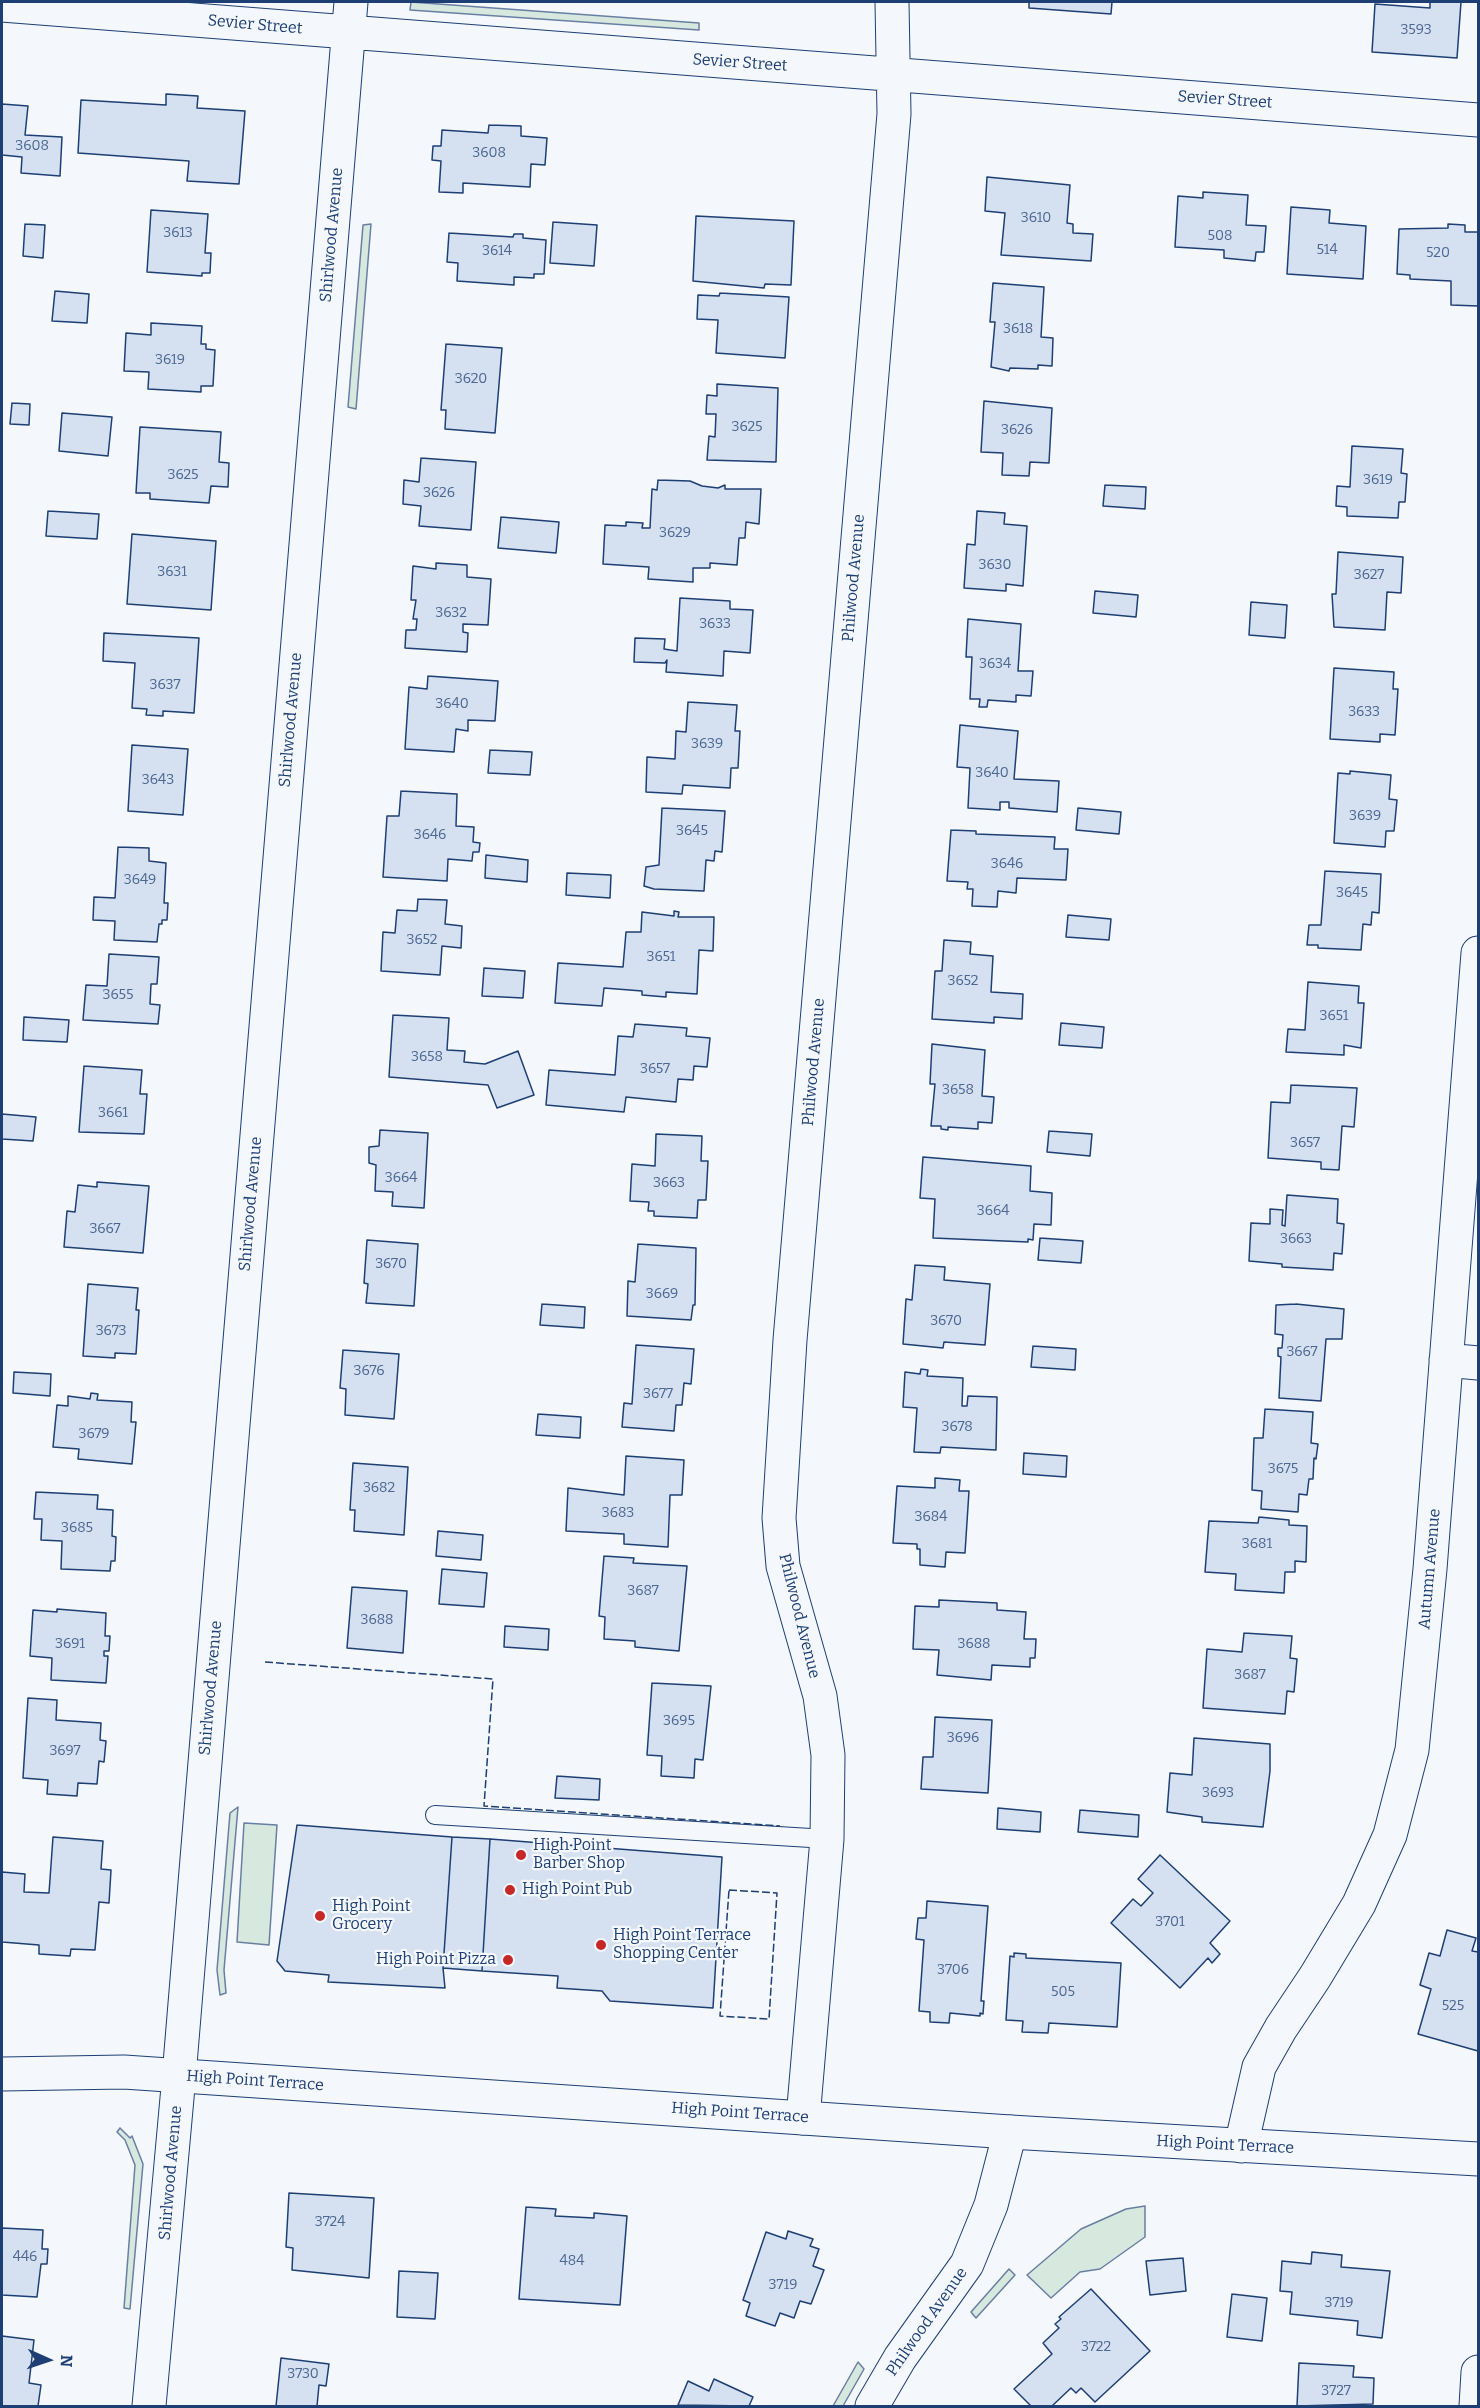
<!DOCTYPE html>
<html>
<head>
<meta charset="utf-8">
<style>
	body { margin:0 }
	#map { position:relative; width:1480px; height:2408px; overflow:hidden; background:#f4f7fb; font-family:Bitter,serif }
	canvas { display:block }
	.frame { position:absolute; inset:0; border:3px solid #1d3f73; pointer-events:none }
	.north { position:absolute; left:18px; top:2330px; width:60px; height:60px; -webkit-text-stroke:4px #f4f7fb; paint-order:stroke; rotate:93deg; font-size:16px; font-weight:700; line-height:24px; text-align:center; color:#1d3f73 }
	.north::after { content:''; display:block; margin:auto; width:21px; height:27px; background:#1d3f73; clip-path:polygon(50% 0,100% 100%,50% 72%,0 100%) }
</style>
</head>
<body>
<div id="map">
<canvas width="1480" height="2408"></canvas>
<div class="frame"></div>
<div class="north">N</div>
</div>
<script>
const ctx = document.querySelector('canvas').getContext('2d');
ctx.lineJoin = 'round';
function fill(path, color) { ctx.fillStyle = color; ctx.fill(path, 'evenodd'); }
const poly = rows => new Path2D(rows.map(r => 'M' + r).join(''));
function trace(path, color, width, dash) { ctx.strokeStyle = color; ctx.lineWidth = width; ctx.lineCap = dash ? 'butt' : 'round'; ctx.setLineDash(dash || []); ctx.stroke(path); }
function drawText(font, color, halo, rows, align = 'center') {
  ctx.font = font + ' Bitter,serif'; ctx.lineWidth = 4.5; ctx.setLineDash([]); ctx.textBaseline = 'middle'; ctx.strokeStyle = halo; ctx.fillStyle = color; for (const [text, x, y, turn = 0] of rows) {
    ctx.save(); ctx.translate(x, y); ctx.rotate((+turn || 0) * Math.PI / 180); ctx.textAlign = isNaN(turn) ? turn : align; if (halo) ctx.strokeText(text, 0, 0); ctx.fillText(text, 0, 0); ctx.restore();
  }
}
const green = poly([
	[411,2,699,23,699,30,410,10,411,2],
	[371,224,356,409,348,407,363,225,371,224],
	[238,1807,224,1970,226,1993,220,1995,217,1970,230,1813,238,1807],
	[244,1823,277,1825,269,1945,237,1942,244,1823],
	[120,2128,130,2138,132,2136,143,2164,130,2309,124,2308,135,2165,125,2140,117,2132,120,2128],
	[1145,2206,1145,2237,1100,2269,1080,2272,1051,2298,1027,2275,1081,2229,1126,2209,1145,2206],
	[1009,2269,1015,2275,976,2318,971,2312,1009,2269],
	[858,2362,864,2369,843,2406,833,2406,858,2362]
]);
fill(green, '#d7e8df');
trace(green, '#687fa3', 1.5);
const building = poly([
	[1029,2,1112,2,1111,14,1029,8,1029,2],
	[1430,2,1461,2,1457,58,1372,52,1375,4,1430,8,1430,2],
	[166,94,198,96,197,108,245,111,239,184,187,181,189,161,78,153,81,100,166,105,166,94],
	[2,104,28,106,25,135,62,137,60,176,21,173,22,157,2,155,2,104],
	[489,125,521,126,521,136,547,138,545,165,531,164,530,187,463,183,463,193,439,192,441,161,432,160,433,146,441,146,442,130,488,133,489,125],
	[987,177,1070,185,1067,223,1073,224,1073,233,1093,234,1091,261,1001,255,1005,213,985,211,987,177],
	[1203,192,1248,195,1246,225,1266,226,1264,252,1256,252,1255,261,1224,258,1224,250,1175,247,1178,196,1203,198,1203,192],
	[1291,207,1330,210,1329,223,1366,226,1363,279,1287,274,1291,207],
	[151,210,208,214,205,253,211,253,210,273,202,273,202,276,147,272,151,210],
	[696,216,794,221,791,285,765,284,764,288,693,281,696,216],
	[553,222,597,225,594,266,550,263,553,222],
	[25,224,45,225,43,258,23,256,25,224],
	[1448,224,1465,225,1465,232,1478,232,1478,306,1451,305,1451,281,1410,279,1410,275,1397,274,1399,229,1448,228,1448,224],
	[449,233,513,237,514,234,523,234,523,238,546,240,544,274,534,274,534,278,514,277,514,285,457,281,458,263,447,262,449,233],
	[993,283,1044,287,1041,337,1053,338,1052,366,1038,365,1038,369,1010,368,1009,371,991,367,995,322,990,322,993,283],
	[55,291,89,294,87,323,52,321,55,291],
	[720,293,789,297,785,358,716,353,718,320,697,319,698,295,719,296,720,293],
	[151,323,202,326,201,344,206,344,206,349,215,350,213,386,201,386,201,392,148,389,149,372,124,371,126,333,151,335,151,323],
	[446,344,502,348,495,433,445,429,446,410,441,410,446,344],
	[717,384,778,388,776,462,707,460,709,436,715,437,716,414,706,414,707,395,717,396,717,384],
	[984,401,1052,408,1049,463,1030,462,1029,476,1002,475,1003,453,981,452,984,401],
	[12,403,30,404,29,425,10,424,12,403],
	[62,413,112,417,108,456,59,451,62,413],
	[140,427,221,432,219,462,229,463,228,487,211,486,209,503,150,499,150,493,136,493,140,427],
	[1352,446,1403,449,1401,473,1407,474,1405,502,1399,502,1398,518,1347,516,1347,507,1336,506,1337,486,1350,487,1352,446],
	[421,458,476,462,471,530,419,526,421,506,403,504,404,480,419,482,421,458],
	[658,480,690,481,702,486,718,488,725,485,725,489,761,489,759,524,746,522,745,538,739,538,737,565,710,563,710,568,693,568,693,582,648,579,649,567,603,564,605,525,626,526,626,522,643,523,642,528,650,528,652,489,657,490,658,480],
	[1105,485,1146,487,1145,509,1103,506,1105,485],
	[48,511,99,514,97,539,46,536,48,511],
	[977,511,1005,513,1004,524,1027,526,1023,586,1006,584,1006,591,964,588,967,544,975,545,977,511],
	[501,517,559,522,556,553,498,548,501,517],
	[132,534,216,541,211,610,127,604,132,534],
	[1338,552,1403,557,1401,593,1387,592,1385,630,1334,627,1332,594,1336,594,1338,552],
	[436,563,467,565,467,577,491,579,488,625,463,624,463,632,468,633,467,652,405,648,406,630,416,630,417,619,413,619,416,600,411,600,413,566,436,569,436,563],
	[1095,591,1138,595,1136,617,1093,613,1095,591],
	[680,598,730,601,730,609,753,610,750,653,724,651,723,676,666,672,667,660,665,663,634,662,635,638,665,639,664,649,677,651,680,598],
	[1251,602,1287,605,1285,638,1249,635,1251,602],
	[968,619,1021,624,1018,671,1033,671,1031,696,1016,695,1016,702,988,700,987,707,979,707,980,699,970,699,972,657,966,657,968,619],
	[104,633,199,638,194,713,163,711,163,716,146,715,147,709,132,708,135,663,103,661,104,633],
	[1334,668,1394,672,1393,689,1398,689,1395,735,1380,734,1380,742,1330,739,1334,668],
	[428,676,498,681,495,721,468,720,468,731,456,729,454,752,405,749,409,687,427,689,428,676],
	[688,702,737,705,735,731,740,731,738,768,731,768,730,788,683,785,682,794,646,792,647,757,675,759,676,731,686,732,688,702],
	[960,725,1018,731,1014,779,1059,781,1057,812,1009,808,1009,802,1000,802,1000,810,968,808,970,768,957,767,960,725],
	[132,745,188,749,183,815,128,811,132,745],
	[490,750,532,752,530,775,488,773,490,750],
	[1350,771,1391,775,1389,799,1397,800,1394,831,1386,831,1385,847,1334,843,1338,773,1350,774,1350,771],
	[401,791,457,794,456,826,474,827,473,842,480,843,479,852,473,852,472,861,448,859,447,881,383,877,387,816,399,816,401,791],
	[662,808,725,811,722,852,715,851,714,861,706,860,704,891,654,889,644,886,646,867,659,865,662,808],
	[1078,808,1121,812,1119,834,1076,830,1078,808],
	[951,830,976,831,976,834,1055,837,1054,849,1068,849,1066,880,1017,878,1016,893,998,891,997,907,972,906,973,889,967,889,968,882,947,881,951,830],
	[118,847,149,848,149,861,166,863,164,903,168,903,167,920,162,920,162,924,159,924,157,942,114,940,115,921,93,920,94,897,115,898,118,847],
	[486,855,528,860,527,882,485,878,486,855],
	[1325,871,1381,874,1379,913,1372,912,1371,925,1363,924,1361,950,1318,948,1318,945,1307,945,1309,925,1321,925,1325,871],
	[567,873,611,875,610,898,566,895,567,873],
	[418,899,447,900,445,924,462,926,461,948,442,946,440,975,381,971,383,932,395,933,397,910,417,911,418,899],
	[674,911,679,912,678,917,714,917,713,951,699,950,697,994,666,992,666,997,642,995,642,991,604,988,602,1006,555,1003,558,963,623,967,626,932,641,932,642,912,674,916,674,911],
	[1068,915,1111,919,1109,940,1066,937,1068,915],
	[944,940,971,942,970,954,993,956,991,992,1023,994,1022,1019,994,1017,994,1023,932,1019,935,971,942,971,944,940],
	[109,954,159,957,157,984,151,984,150,1004,160,1005,158,1024,83,1020,86,985,107,986,109,954],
	[484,968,525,971,523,998,482,996,484,968],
	[1308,982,1359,986,1358,1003,1364,1003,1361,1048,1344,1045,1344,1055,1286,1052,1288,1029,1305,1030,1308,982],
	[393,1015,449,1018,447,1050,465,1051,464,1062,485,1064,518,1051,534,1095,497,1108,488,1085,389,1077,393,1015],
	[24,1017,69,1020,67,1042,23,1040,24,1017],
	[1061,1023,1104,1027,1102,1048,1059,1045,1061,1023],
	[635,1024,687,1028,686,1036,710,1038,707,1067,694,1066,693,1080,678,1079,676,1102,626,1097,624,1112,546,1105,549,1070,615,1075,618,1036,633,1037,635,1024],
	[932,1044,985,1050,982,1096,994,1097,992,1123,978,1122,978,1129,948,1127,948,1130,941,1129,941,1126,931,1126,935,1084,930,1084,932,1044],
	[84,1066,142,1070,140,1094,147,1094,144,1134,79,1132,84,1066],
	[1291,1085,1357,1088,1354,1127,1342,1126,1339,1170,1321,1169,1321,1162,1268,1158,1271,1102,1290,1103,1291,1085],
	[2,1114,36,1117,33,1141,2,1139,2,1114],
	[380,1130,428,1133,424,1208,392,1206,393,1192,375,1191,376,1165,369,1163,369,1147,379,1146,380,1130],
	[1049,1131,1092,1134,1090,1156,1047,1152,1049,1131],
	[656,1134,702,1136,701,1161,708,1161,706,1200,698,1200,697,1218,654,1216,654,1211,648,1211,649,1202,630,1201,632,1164,655,1166,656,1134],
	[923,1157,1031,1166,1030,1191,1052,1193,1051,1225,1034,1224,1033,1240,1028,1239,1028,1242,933,1238,935,1199,920,1198,923,1157],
	[97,1182,149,1186,143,1253,64,1247,67,1211,75,1212,78,1185,97,1187,97,1182],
	[1287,1195,1338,1199,1337,1223,1344,1224,1342,1254,1334,1253,1333,1270,1282,1267,1282,1264,1249,1261,1251,1223,1270,1224,1270,1209,1283,1210,1282,1225,1285,1226,1287,1195],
	[1040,1238,1083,1241,1081,1263,1038,1260,1040,1238],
	[367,1240,418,1244,414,1306,366,1303,368,1284,364,1283,367,1240],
	[638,1244,696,1248,695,1305,693,1305,691,1320,627,1316,628,1281,635,1282,638,1244],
	[915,1265,945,1267,944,1280,990,1284,985,1345,944,1342,943,1348,903,1344,906,1299,912,1300,915,1265],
	[88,1284,138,1288,136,1310,139,1310,136,1354,115,1353,115,1358,83,1356,88,1284],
	[542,1304,585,1307,584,1328,540,1325,542,1304],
	[1296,1304,1344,1309,1342,1339,1326,1339,1321,1401,1279,1398,1281,1357,1278,1356,1278,1348,1282,1348,1283,1335,1275,1334,1276,1305,1296,1304],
	[636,1345,694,1349,691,1384,684,1383,682,1405,676,1405,674,1431,622,1427,624,1403,632,1404,636,1345],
	[1033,1346,1076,1349,1075,1370,1031,1367,1033,1346],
	[343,1350,399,1354,394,1419,345,1415,346,1389,340,1388,343,1350],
	[921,1369,928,1370,927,1376,963,1378,962,1406,967,1406,968,1396,997,1397,996,1450,941,1447,940,1453,914,1452,917,1408,903,1407,905,1372,920,1374,921,1369],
	[14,1372,51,1374,50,1396,13,1393,14,1372],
	[91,1393,98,1394,97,1400,132,1402,131,1422,136,1422,132,1464,78,1459,79,1449,53,1447,57,1405,68,1406,68,1396,90,1399,91,1393],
	[1265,1409,1313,1412,1311,1443,1318,1444,1316,1459,1314,1458,1313,1479,1309,1479,1307,1495,1299,1494,1298,1512,1261,1509,1262,1491,1252,1490,1254,1438,1263,1438,1265,1409],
	[538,1414,581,1417,580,1438,536,1435,538,1414],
	[1024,1453,1067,1456,1066,1477,1023,1474,1024,1453],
	[626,1456,684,1460,682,1495,670,1495,668,1547,624,1544,624,1534,566,1531,568,1488,624,1495,626,1456],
	[353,1463,408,1467,404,1535,354,1531,355,1510,350,1510,353,1463],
	[935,1478,960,1480,959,1491,969,1491,965,1553,946,1552,945,1567,920,1565,920,1549,917,1549,917,1544,893,1543,897,1486,935,1488,935,1478],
	[36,1492,98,1495,97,1509,113,1510,112,1536,116,1537,115,1561,111,1561,110,1571,61,1569,62,1541,41,1540,42,1519,34,1519,36,1492],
	[1259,1517,1289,1520,1289,1525,1307,1526,1306,1562,1295,1561,1295,1572,1285,1572,1284,1593,1235,1590,1236,1574,1205,1572,1209,1521,1258,1523,1259,1517],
	[438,1531,483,1535,481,1560,436,1556,438,1531],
	[604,1556,634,1558,633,1563,687,1566,679,1651,635,1647,635,1641,604,1639,605,1617,599,1616,604,1556],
	[442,1569,487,1573,484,1607,439,1604,442,1569],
	[352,1587,407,1591,403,1653,347,1648,352,1587],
	[939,1600,997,1603,997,1610,1026,1612,1024,1639,1036,1639,1035,1658,1030,1658,1030,1667,992,1665,991,1680,937,1675,939,1650,913,1649,915,1606,939,1607,939,1600],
	[57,1609,106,1613,105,1636,110,1636,109,1651,104,1651,104,1656,108,1656,106,1683,51,1680,52,1658,30,1656,33,1610,57,1612,57,1609],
	[505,1626,549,1629,548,1650,504,1647,505,1626],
	[1244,1633,1292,1636,1290,1658,1297,1659,1294,1692,1287,1691,1285,1714,1203,1708,1207,1649,1242,1652,1244,1633],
	[652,1683,711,1686,703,1760,695,1759,694,1778,661,1776,662,1756,647,1755,652,1683],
	[28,1698,57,1700,56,1720,101,1723,100,1740,106,1741,104,1762,99,1761,97,1784,78,1783,77,1796,47,1794,48,1780,23,1778,28,1698],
	[935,1717,992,1720,988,1793,921,1789,923,1757,933,1757,935,1717],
	[1194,1738,1270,1744,1270,1771,1263,1827,1202,1822,1202,1817,1167,1812,1170,1773,1192,1775,1194,1738],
	[557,1776,600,1779,599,1800,555,1798,557,1776],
	[998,1808,1041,1812,1040,1832,997,1829,998,1808],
	[1080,1810,1139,1815,1138,1837,1078,1832,1080,1810],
	[297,1825,452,1837,443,1968,445,1988,328,1982,329,1975,285,1971,277,1961,297,1825],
	[53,1837,103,1841,101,1869,111,1870,109,1903,99,1902,95,1950,71,1949,70,1956,39,1954,39,1945,2,1942,2,1872,25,1874,24,1892,49,1893,53,1837],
	[452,1837,490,1839,482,1971,443,1968,452,1837],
	[490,1839,722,1857,713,2008,610,2001,602,1991,557,1988,558,1976,482,1971,490,1839],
	[1160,1855,1230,1921,1210,1943,1220,1954,1212,1963,1208,1958,1180,1988,1111,1923,1133,1899,1141,1906,1153,1893,1138,1879,1160,1855],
	[927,1901,988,1906,981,2001,984,2001,983,2014,980,2013,980,2016,950,2013,949,2023,930,2022,930,2012,919,2011,924,1940,916,1939,918,1918,926,1918,927,1901],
	[1447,1930,1476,1938,1472,1951,1478,1952,1478,2051,1418,2034,1431,1989,1420,1985,1429,1953,1440,1956,1447,1930],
	[1014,1953,1026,1954,1026,1958,1121,1963,1117,2027,1049,2023,1048,2033,1022,2032,1023,2021,1006,2020,1010,1956,1014,1957,1014,1953],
	[289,2193,374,2198,369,2278,292,2270,293,2248,286,2247,289,2193],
	[526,2207,556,2209,555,2216,594,2218,594,2213,627,2216,620,2305,519,2299,526,2207],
	[2,2228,43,2230,42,2249,48,2249,47,2264,41,2264,37,2297,2,2295,2,2228],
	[788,2231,813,2239,810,2246,819,2249,813,2266,824,2270,811,2304,800,2301,794,2318,780,2313,775,2326,746,2316,750,2303,743,2300,766,2232,786,2239,788,2231],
	[1312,2252,1342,2255,1341,2267,1390,2271,1382,2338,1357,2335,1358,2321,1290,2314,1292,2292,1280,2291,1282,2261,1311,2264,1312,2252],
	[1183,2258,1186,2291,1150,2295,1146,2261,1183,2258],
	[399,2271,438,2273,435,2319,397,2317,399,2271],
	[1091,2289,1150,2351,1095,2402,1081,2388,1076,2393,1071,2388,1052,2406,1031,2406,1014,2389,1052,2354,1043,2343,1059,2328,1055,2324,1061,2319,1059,2317,1091,2289],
	[1232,2294,1267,2298,1262,2341,1227,2337,1232,2294],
	[2,2336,34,2340,29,2383,41,2385,38,2406,2,2406,2,2336],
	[281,2358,329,2364,326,2386,319,2385,317,2406,276,2406,281,2358],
	[1299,2363,1354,2366,1353,2377,1374,2378,1373,2404,1297,2406,1299,2363],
	[714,2379,753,2397,749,2406,678,2405,688,2381,709,2391,714,2379]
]);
fill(building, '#d5e0f0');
trace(building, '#1d3f73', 1.5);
const service = poly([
	[435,1815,827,1839]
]);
const minor = poly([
	[2,5,1478,120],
	[1446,1360,1478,1363],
	[803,2118,827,1839,828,1755,820,1696,783,1566,779,1518,790,1340,894,114,892,2],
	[1241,2146,1259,2067,1281,2028,1315,1977,1359,1904,1390,1835,1412,1750,1430,1569,1478,953],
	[149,2406,179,2076,351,2],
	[872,2406,900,2358,967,2264,991,2205,1010,2132],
	[1476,2406,1478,2372]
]);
const tertiary = poly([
	[2,2074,124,2072,1010,2132,1478,2159]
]);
trace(service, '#1d3f73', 20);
trace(minor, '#1d3f73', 35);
trace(tertiary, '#1d3f73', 35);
trace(service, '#f4f7fb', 18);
trace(minor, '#f4f7fb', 33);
trace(tertiary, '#f4f7fb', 33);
trace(poly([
	[265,1662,493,1679,484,1806,780,1826],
	[729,1890,777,1893,769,2019,720,2016,729,1890]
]), '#1d3f73', 1.5, [8, 3]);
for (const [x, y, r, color] of [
	[521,1855,6,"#c62828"],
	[510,1890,6,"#c62828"],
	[320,1916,6,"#c62828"],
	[601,1945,6,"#c62828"],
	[508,1960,6,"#c62828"]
]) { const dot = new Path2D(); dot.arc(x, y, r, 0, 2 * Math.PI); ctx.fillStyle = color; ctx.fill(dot); trace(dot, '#f4f7fb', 2); }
drawText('14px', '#4b6792', null, [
	["3593",1416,30],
	["3608",32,146],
	["3608",489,153],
	["3610",1036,218],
	["3613",178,233],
	["508",1220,236],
	["514",1327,250],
	["3614",497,251],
	["520",1438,253],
	["3618",1018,329],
	["3619",170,360],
	["3620",471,379],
	["3625",747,427],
	["3626",1017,430],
	["3625",183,475],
	["3619",1378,480],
	["3626",439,493],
	["3629",675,533],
	["3630",995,565],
	["3631",172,572],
	["3627",1369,575],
	["3632",451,613],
	["3633",715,624],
	["3634",995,664],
	["3637",165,685],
	["3640",452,704],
	["3633",1364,712],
	["3639",707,744],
	["3640",992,773],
	["3643",158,780],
	["3639",1365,816],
	["3645",692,831],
	["3646",430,835],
	["3646",1007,864],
	["3649",140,880],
	["3645",1352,893],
	["3652",422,940],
	["3651",661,957],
	["3652",963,981],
	["3655",118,995],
	["3651",1334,1016],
	["3658",427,1057],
	["3657",655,1069],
	["3658",958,1090],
	["3661",113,1113],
	["3657",1305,1143],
	["3664",401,1178],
	["3663",669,1183],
	["3664",993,1211],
	["3667",105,1229],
	["3663",1296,1239],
	["3670",391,1264],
	["3669",662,1294],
	["3670",946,1321],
	["3673",111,1331],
	["3667",1302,1352],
	["3676",369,1371],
	["3677",658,1394],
	["3678",957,1427],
	["3679",94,1434],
	["3675",1283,1469],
	["3682",379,1488],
	["3683",618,1513],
	["3684",931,1517],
	["3685",77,1528],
	["3681",1257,1544],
	["3687",643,1591],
	["3688",377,1620],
	["3691",70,1644],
	["3688",974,1644],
	["3687",1250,1675],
	["3695",679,1721],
	["3696",963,1738],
	["3697",65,1751],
	["3693",1218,1793],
	["3701",1170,1922],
	["3706",953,1970],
	["505",1063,1992],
	["525",1453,2006],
	["3724",330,2222],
	["446",25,2257],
	["484",572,2261],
	["3719",783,2285],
	["3719",1339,2303],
	["3722",1096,2347],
	["3730",303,2374],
	["3727",1336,2391]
]);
drawText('16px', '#1d3f73', '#f4f7fb', [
	["Sevier Street",255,25,5],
	["Sevier Street",740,63,4],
	["Sevier Street",1225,100,4],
	["Shirlwood Avenue",332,235,-85],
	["Philwood Avenue",854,578,-85],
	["Shirlwood Avenue",291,720,-85],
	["Philwood Avenue",814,1062,-85],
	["Shirlwood Avenue",251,1204,-85],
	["Autumn Avenue",1430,1569,-85],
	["Philwood Avenue",799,1616,76],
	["Shirlwood Avenue",211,1688,-85],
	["High Point Terrace",255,2081,4],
	["High Point Terrace",740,2113,4],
	["High Point Terrace",1225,2145,3],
	["Shirlwood Avenue",171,2173,-85],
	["Philwood Avenue",927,2322,-55]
]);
drawText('16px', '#1d3f73', '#f4f7fb', [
	["High Point",533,1846],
	["Barber Shop",533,1864],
	["High Point Pub",522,1890],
	["High Point",332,1907],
	["Grocery",332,1925],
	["High Point Terrace",613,1936],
	["Shopping Center",613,1954],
	["High Point Pizza",496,1960,"right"]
], 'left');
</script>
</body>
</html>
